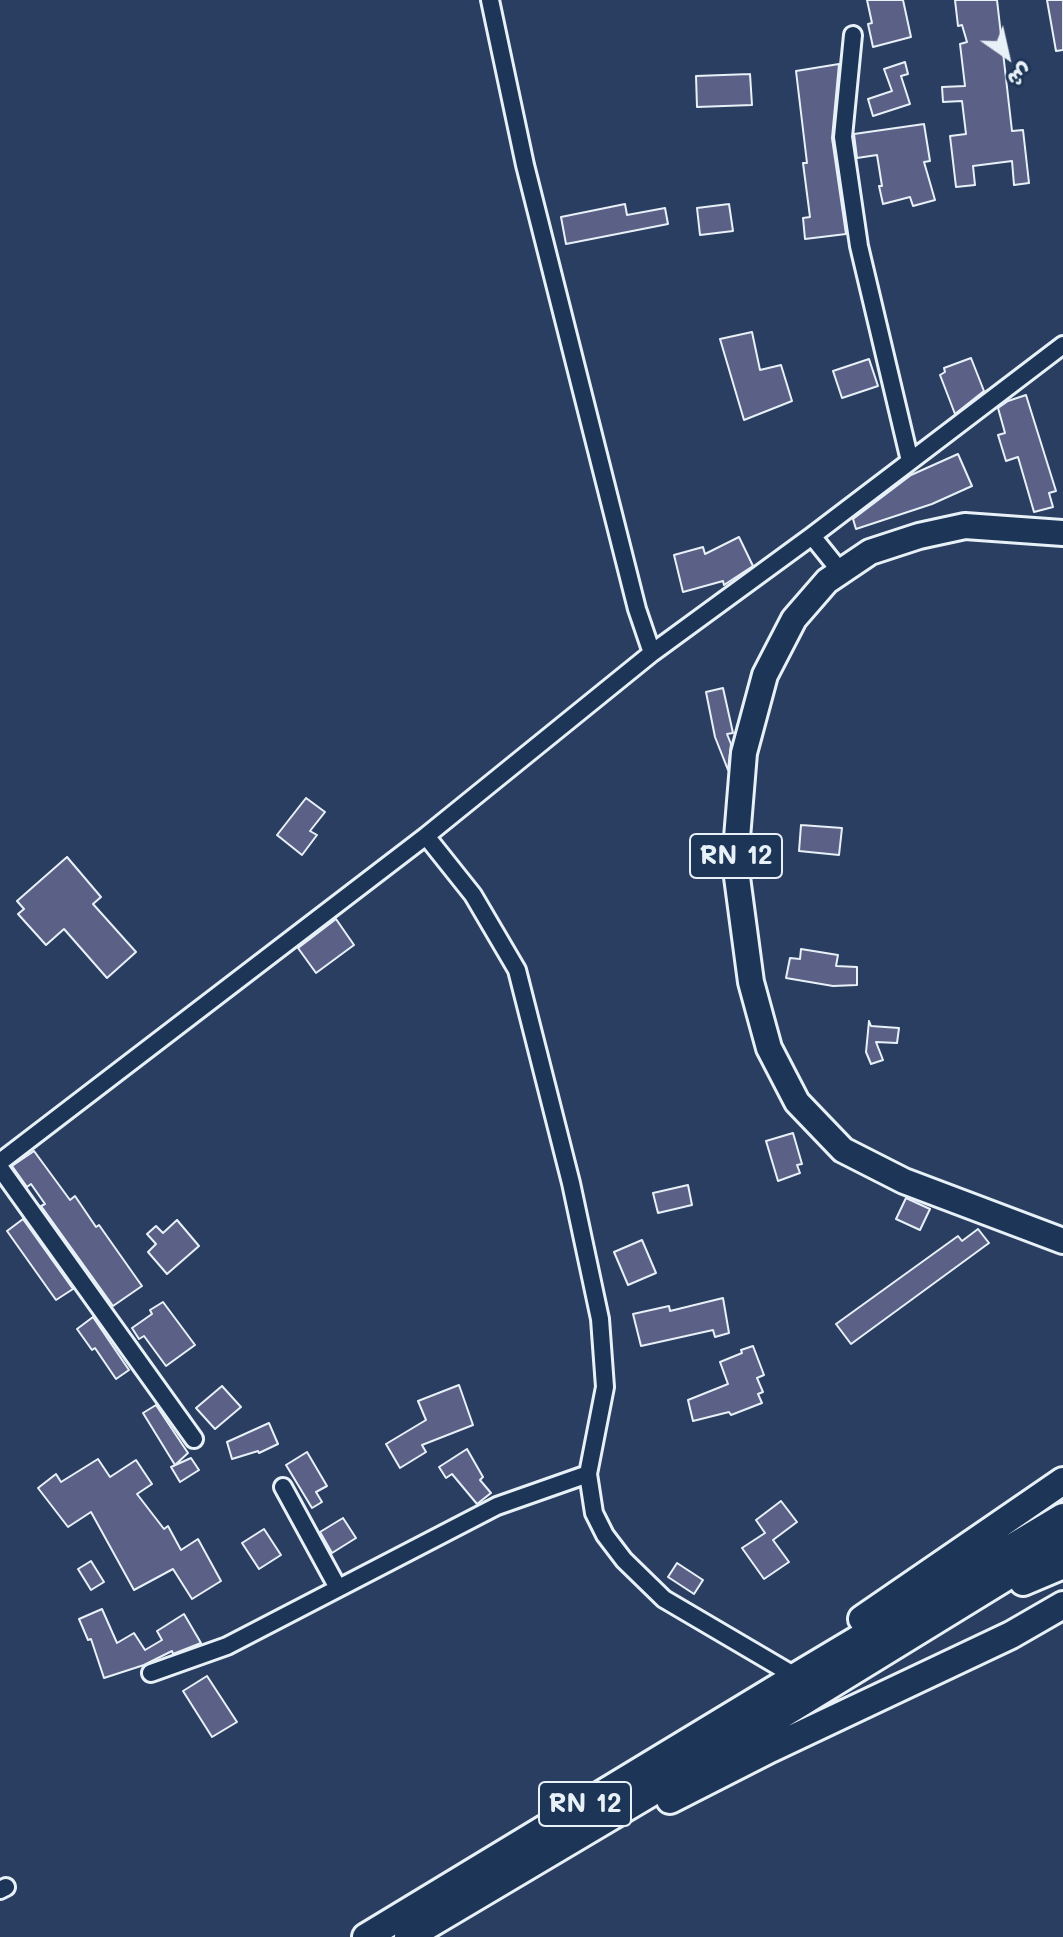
<!DOCTYPE html>
<html>
<head>
<meta charset="utf-8">
<style>
	body { margin:0 }
	#map { position:relative; width:1063px; height:1937px; overflow:hidden; background:#293e60; font-family:Mali,"Playpen Sans Arabic",sans-serif }
	canvas { display:block }
	.north { position:absolute; left:967px; top:16px; width:80px; height:80px; -webkit-text-stroke:6px #1d3557; paint-order:stroke; rotate:146deg; font-size:22px; font-weight:700; line-height:32px; text-align:center; color:#e8f1f8 }
	.north::after { content:''; display:block; margin:auto; width:28px; height:36px; background:#e8f1f8; clip-path:polygon(50% 0,100% 100%,50% 72%,0 100%) }
</style>
</head>
<body>
<div id="map">
<canvas width="1063" height="1937"></canvas>
<div class="north">ش</div>
</div>
<script>
const ctx = document.querySelector('canvas').getContext('2d');
ctx.lineJoin = 'round';
function fill(path, color) { ctx.fillStyle = color; ctx.fill(path, 'evenodd'); }
const poly = rows => new Path2D(rows.map(r => 'M' + r).join(''));
function trace(path, color, width, dash) { ctx.strokeStyle = color; ctx.lineWidth = width; ctx.lineCap = dash ? 'butt' : 'round'; ctx.setLineDash(dash || []); ctx.stroke(path); }
function drawText(font, color, halo, rows, align = 'center') {
  ctx.font = font + ' Mali,sans-serif'; ctx.lineWidth = 6; ctx.setLineDash([]); ctx.textBaseline = 'middle'; ctx.strokeStyle = halo; ctx.fillStyle = color; for (const [text, x, y, turn = 0] of rows) {
    ctx.save(); ctx.translate(x, y); ctx.rotate((+turn || 0) * Math.PI / 180); ctx.textAlign = isNaN(turn) ? turn : align; if (halo) ctx.strokeText(text, 0, 0); ctx.fillText(text, 0, 0); ctx.restore();
  }
}
const building = poly([
	[867,0,903,0,911,37,873,47,868,24,872,23,867,0],
	[955,0,997,0,1012,131,1023,130,1029,183,1014,185,1012,161,973,166,975,185,956,187,950,136,966,134,962,101,943,102,942,87,965,86,960,44,967,42,962,25,958,26,955,0],
	[1047,0,1063,0,1063,50,1056,51,1047,0],
	[905,62,908,74,901,76,910,104,873,116,868,99,892,91,884,69,905,62],
	[839,64,832,138,846,234,805,239,803,218,810,217,803,163,807,163,796,71,839,64],
	[750,74,752,105,697,107,696,76,750,74],
	[924,124,930,161,924,162,935,200,913,206,910,197,883,204,879,186,882,186,877,155,857,158,854,134,924,124],
	[625,204,627,215,665,208,668,224,566,244,561,217,625,204],
	[729,204,733,231,700,235,697,208,729,204],
	[752,332,760,370,781,365,792,401,744,420,720,339,752,332],
	[971,358,984,391,955,414,940,375,945,372,944,368,971,358],
	[869,359,878,386,842,398,833,371,869,359],
	[1026,395,1056,491,1049,493,1053,507,1034,512,1018,457,1006,461,998,435,1005,433,998,408,1008,401,1026,395],
	[958,454,972,486,932,504,856,529,853,519,911,475,958,454],
	[739,537,753,566,724,585,723,581,683,592,674,555,703,547,705,554,739,537],
	[723,688,733,733,727,734,731,744,728,770,715,737,706,692,723,688],
	[306,798,325,812,310,831,317,835,302,855,277,835,306,798],
	[801,825,842,828,839,855,799,851,801,825],
	[67,857,101,897,93,904,136,952,107,978,64,929,46,945,18,914,24,909,17,901,67,857],
	[336,919,354,945,316,973,298,948,336,919],
	[801,949,838,955,836,966,857,967,857,985,833,986,786,978,790,958,800,959,801,949],
	[869,1021,871,1026,899,1028,897,1043,876,1042,883,1060,871,1064,866,1052,869,1021],
	[793,1133,802,1164,797,1165,800,1173,778,1181,766,1141,793,1133],
	[34,1151,70,1200,75,1196,96,1227,99,1225,142,1286,113,1306,41,1206,45,1204,31,1184,27,1187,12,1166,34,1151],
	[688,1185,692,1205,658,1213,653,1193,688,1185],
	[906,1198,930,1209,920,1230,896,1219,906,1198],
	[23,1219,73,1289,56,1300,7,1231,23,1219],
	[177,1220,199,1246,167,1274,148,1252,156,1244,147,1234,156,1226,163,1233,177,1220],
	[978,1229,989,1243,851,1344,836,1324,958,1236,962,1241,978,1229],
	[642,1240,656,1273,628,1285,614,1252,642,1240],
	[723,1298,729,1333,715,1337,713,1330,641,1346,633,1314,669,1306,670,1311,723,1298],
	[163,1302,195,1345,166,1366,144,1336,139,1339,132,1328,152,1314,150,1310,163,1302],
	[93,1317,129,1370,116,1379,95,1348,92,1350,77,1329,93,1317],
	[753,1346,764,1375,757,1378,763,1392,758,1394,762,1403,731,1415,729,1412,693,1421,688,1400,728,1384,720,1362,742,1353,741,1350,753,1346],
	[459,1385,473,1425,422,1445,426,1452,400,1468,386,1444,426,1420,418,1401,459,1385],
	[222,1386,241,1407,215,1429,196,1408,222,1386],
	[156,1405,188,1453,175,1465,143,1413,156,1405],
	[269,1423,278,1444,259,1453,258,1451,232,1459,227,1442,269,1423],
	[467,1449,483,1477,480,1480,491,1493,477,1504,452,1474,446,1478,439,1467,467,1449],
	[307,1452,327,1486,316,1492,322,1502,312,1508,286,1465,307,1452],
	[191,1458,199,1470,180,1482,171,1467,191,1458],
	[98,1459,110,1477,136,1460,152,1484,137,1494,164,1529,168,1526,181,1550,198,1539,221,1581,192,1599,173,1569,134,1590,91,1512,68,1527,38,1488,56,1474,61,1482,98,1459],
	[781,1501,797,1522,773,1540,789,1562,764,1579,742,1548,765,1533,756,1520,781,1501],
	[343,1518,356,1538,332,1553,320,1532,343,1518],
	[264,1529,281,1555,259,1569,242,1543,264,1529],
	[91,1561,104,1582,91,1590,78,1569,91,1561],
	[677,1563,703,1580,694,1594,668,1577,677,1563],
	[102,1609,117,1643,134,1633,145,1650,162,1640,157,1631,184,1614,201,1643,173,1654,172,1651,144,1665,104,1678,91,1639,88,1640,79,1619,102,1609],
	[207,1676,237,1722,212,1737,183,1691,207,1676]
]);
fill(building, '#5a6086');
trace(building, '#e8f1f8', 2);
const minor = poly([
	[490,0,525,165,637,609,652,653],
	[853,35,843,137,859,246,910,461],
	[812,536,841,572],
	[426,836,473,895,517,970,571,1183,600,1319,605,1387,588,1474,594,1513,605,1535,624,1560,664,1599,795,1676],
	[0,1162,426,836,652,653,812,536,1063,345],
	[0,1168,194,1439],
	[283,1487,338,1588],
	[151,1673,227,1646,497,1506,588,1474],
	[0,1890,6,1887]
]);
const primary = poly([
	[1063,533,965,526,919,536,870,552,827,581,794,619,765,675,744,753,735,862,751,982,769,1048,797,1102,843,1150,904,1181,1063,1241]
]);
const trunk = poly([
	[1023,1582,1063,1565],
	[862,1619,1063,1481],
	[670,1800,770,1749,1011,1635,1063,1605],
	[366,1937,805,1671,1063,1517],
	[408,1937,765,1725,1063,1542]
]);
trace(minor, '#e8f1f8', 22);
trace(primary, '#e8f1f8', 30);
trace(trunk, '#e8f1f8', 32);
trace(minor, '#1d3557', 16);
trace(primary, '#1d3557', 24);
trace(trunk, '#1d3557', 26);
for (const [x, y, w] of [
	[736,856,92],
	[585,1804,92]
]) { const box = new Path2D(); box.roundRect(x - w / 2, y - 22, w, 44, 6); ctx.fillStyle = '#1d3557'; ctx.fill(box); trace(box, '#e8f1f8', 2); }
drawText('bold 26px', '#e8f1f8', null, [
	["RN 12",736,856],
	["RN 12",585,1804]
]);
</script>
</body>
</html>
